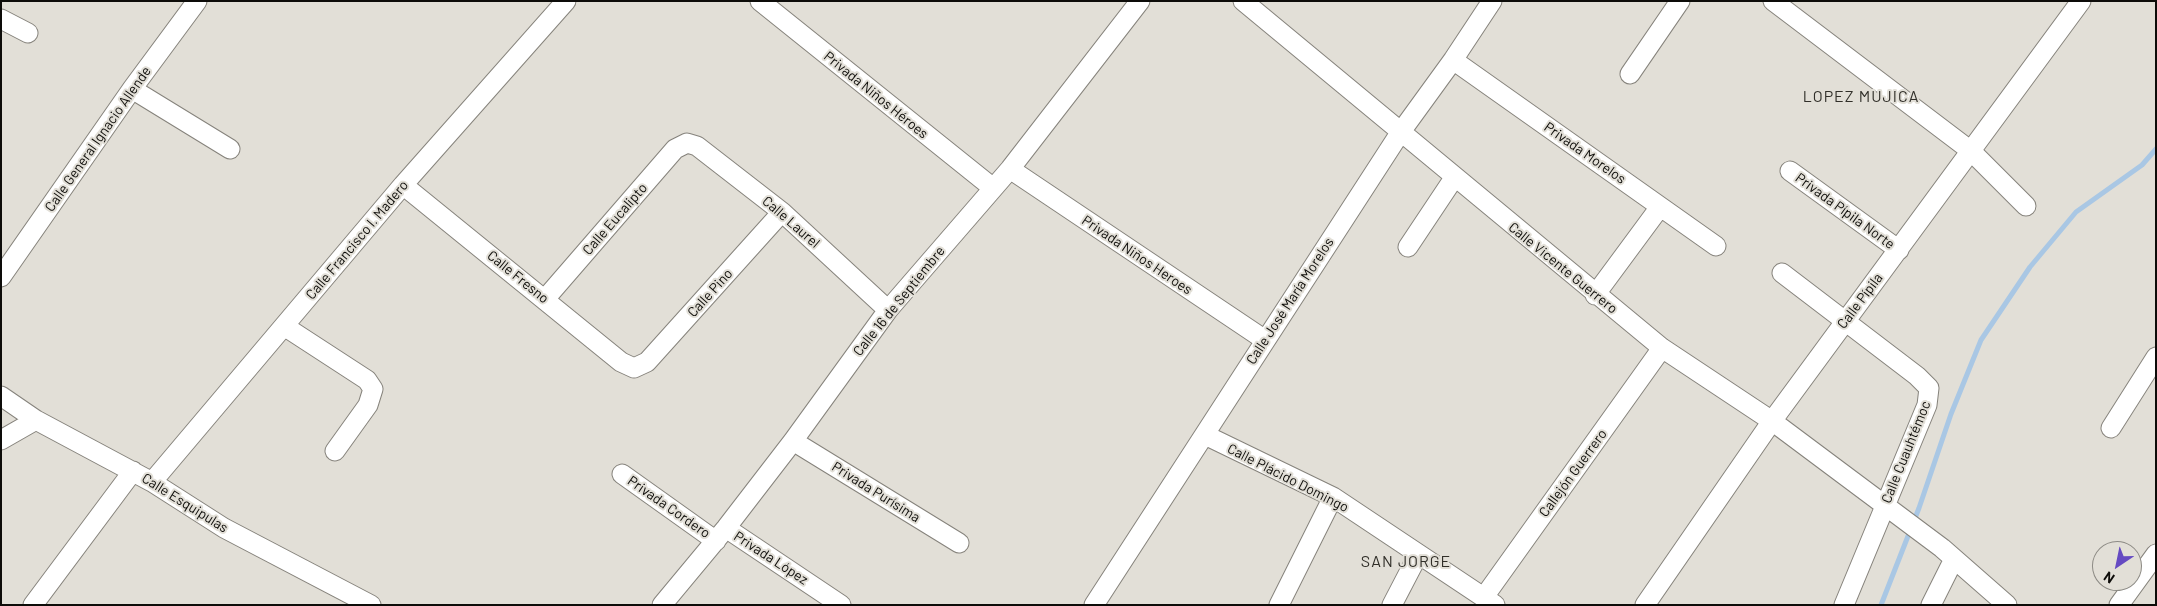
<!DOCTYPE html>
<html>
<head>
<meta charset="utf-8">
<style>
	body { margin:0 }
	#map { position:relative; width:2157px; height:606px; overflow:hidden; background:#e2dfd7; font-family:Barlow,sans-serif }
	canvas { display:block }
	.frame { position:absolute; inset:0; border:2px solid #0d0c09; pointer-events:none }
	.north { position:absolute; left:2092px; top:541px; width:50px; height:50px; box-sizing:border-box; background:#e2dfd7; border:1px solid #8d8b85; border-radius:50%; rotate:214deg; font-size:14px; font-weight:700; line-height:20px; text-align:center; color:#0d0c09 }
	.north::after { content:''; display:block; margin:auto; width:18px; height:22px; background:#654ac2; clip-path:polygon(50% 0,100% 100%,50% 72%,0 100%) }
</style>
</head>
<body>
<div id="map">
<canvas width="2157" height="606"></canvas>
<div class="frame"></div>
<div class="north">N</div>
</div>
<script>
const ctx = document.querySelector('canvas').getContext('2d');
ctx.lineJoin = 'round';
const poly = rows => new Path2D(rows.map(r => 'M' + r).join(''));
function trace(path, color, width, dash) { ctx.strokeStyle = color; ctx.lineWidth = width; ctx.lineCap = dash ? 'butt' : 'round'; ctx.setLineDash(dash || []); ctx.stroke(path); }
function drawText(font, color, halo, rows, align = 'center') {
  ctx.font = font + ' Barlow,sans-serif'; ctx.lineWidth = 4; ctx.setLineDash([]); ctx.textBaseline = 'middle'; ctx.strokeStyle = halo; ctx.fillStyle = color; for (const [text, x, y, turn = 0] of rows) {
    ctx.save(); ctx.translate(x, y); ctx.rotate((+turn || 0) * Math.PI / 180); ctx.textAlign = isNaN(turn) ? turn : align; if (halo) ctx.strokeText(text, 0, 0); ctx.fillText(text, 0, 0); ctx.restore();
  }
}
trace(poly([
	[1881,605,1919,508,1951,414,1981,340,2030,267,2076,212,2142,165,2156,149]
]), '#a9c7e4', 5);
const minor = poly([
	[760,1,993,188],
	[1243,1,1662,348,1772,421,1942,548,2007,605],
	[1773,1,1971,151,2026,206],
	[1,19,28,33],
	[1453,60,1716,246],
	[1630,74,1680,1],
	[132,89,230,149],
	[1010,169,1265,340],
	[1790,171,1899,250],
	[403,185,621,362,634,368,647,362,782,212],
	[1408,247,1454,178],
	[1782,273,1917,376,1929,388,1927,405,1844,605],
	[1,277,132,89,197,1],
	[1595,295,1660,207],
	[545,299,675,149,687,143,697,146,782,212,888,310],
	[284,326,367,380,373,389,368,405,335,451],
	[1,396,36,420,152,482,224,528,371,605],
	[2111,428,2156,357],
	[1205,435,1333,497,1495,605],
	[1,440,36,420],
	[793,441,959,543],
	[622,474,716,541],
	[152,482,403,185,566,1],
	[726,528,841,605],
	[1484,597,1662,348],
	[33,605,133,471],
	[662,605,726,528,793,441,888,310,1010,169,1140,1],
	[1094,605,1400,133,1453,60,1492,1],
	[1279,605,1333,497],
	[1392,605,1418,555],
	[1645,605,1772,421,2081,1],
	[1931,605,1954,559],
	[2119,605,2156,554]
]);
trace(minor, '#86837c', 21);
trace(minor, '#fff', 19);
drawText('14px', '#0d0c09', '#e2dfd7', [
	["Privada Niños Héroes",876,95,39],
	["Calle General Ignacio Allende",98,139,-55],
	["Privada Morelos",1585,153,35],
	["Privada Pípila Norte",1845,211,36],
	["Calle Eucalipto",615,219,-49],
	["Calle Laurel",791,222,41],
	["Calle Francisco I. Madero",357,240,-50],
	["Privada Niños Heroes",1137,255,34],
	["Calle Vicente Guerrero",1563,268,39],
	["Calle Fresno",518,277,39],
	["Calle Pino",710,293,-48],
	["Calle 16 de Septiembre",899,301,-51],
	["Calle José María Morelos",1290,301,-57],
	["Calle Pípila",1860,301,-53],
	["Calle Cuauhtémoc",1906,452,-68],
	["Callejón Guerrero",1573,473,-54],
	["Calle Plácido Domingo",1288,478,27],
	["Privada Purísima",876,492,32],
	["Calle Esquipulas",185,503,32],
	["Privada Cordero",669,507,35],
	["Privada López",771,558,33]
]);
ctx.letterSpacing = '1px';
drawText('16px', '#312f29', '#e2dfd7', [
	["LOPEZ MUJICA",1861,97],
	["SAN JORGE",1406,562]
]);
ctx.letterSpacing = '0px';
</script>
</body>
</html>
